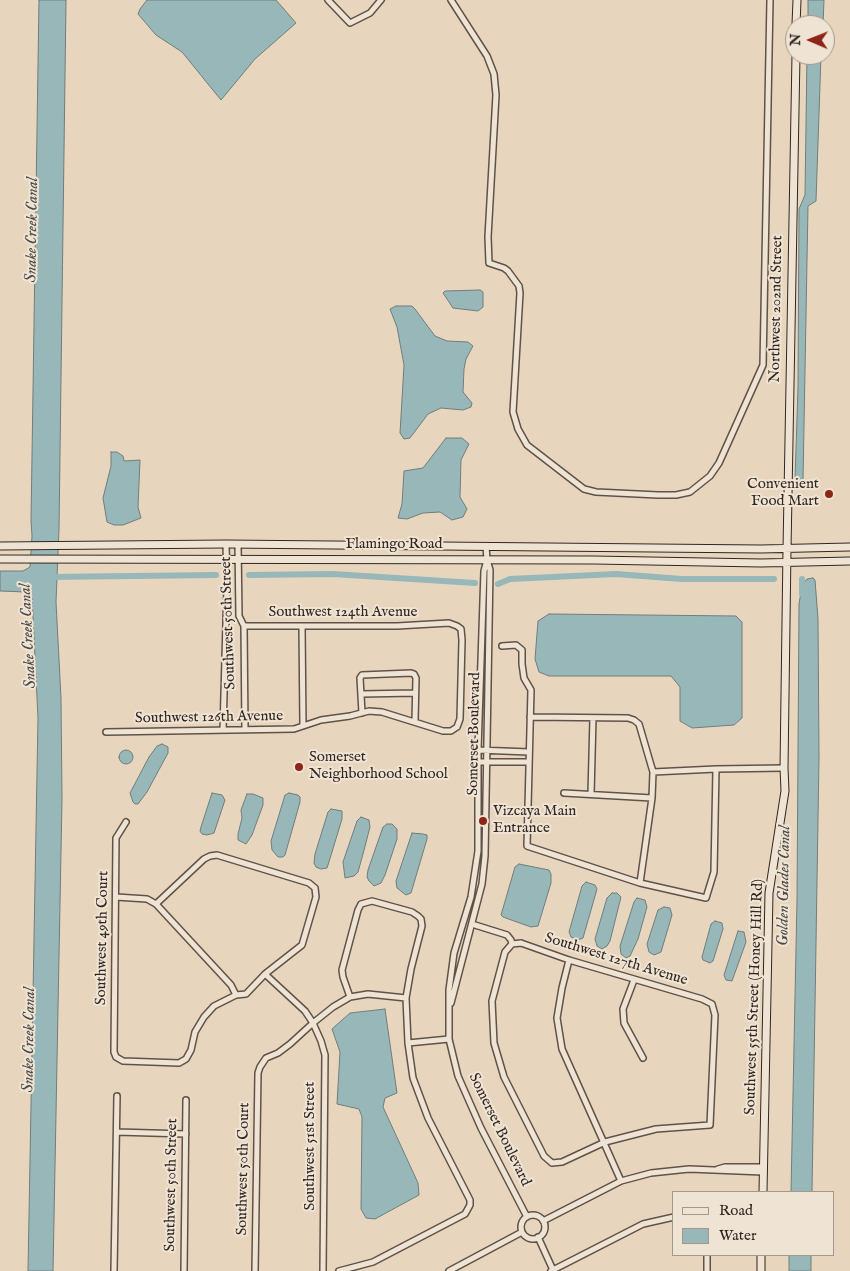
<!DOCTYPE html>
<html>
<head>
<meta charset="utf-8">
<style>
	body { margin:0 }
	#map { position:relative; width:850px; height:1271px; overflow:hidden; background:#e7d6bd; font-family:"IM FELL English",serif }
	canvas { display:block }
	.legend { position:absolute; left:672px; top:1191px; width:162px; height:65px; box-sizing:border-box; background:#efe4d4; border:1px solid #a4988c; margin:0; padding:6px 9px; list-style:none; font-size:15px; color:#332621 }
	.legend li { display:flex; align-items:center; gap:10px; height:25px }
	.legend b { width:25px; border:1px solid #a4988c }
	.north { position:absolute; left:785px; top:15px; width:50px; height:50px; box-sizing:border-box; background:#efe4d4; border:1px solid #a4988c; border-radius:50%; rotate:271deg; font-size:14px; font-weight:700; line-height:20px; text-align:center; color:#332621 }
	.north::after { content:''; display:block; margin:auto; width:18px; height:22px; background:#8f2418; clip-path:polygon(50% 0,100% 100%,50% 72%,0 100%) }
</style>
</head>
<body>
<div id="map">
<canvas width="850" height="1271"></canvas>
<ul class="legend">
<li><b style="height:6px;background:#efe4d4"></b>Road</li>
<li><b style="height:14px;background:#98b7b8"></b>Water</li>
</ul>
<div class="north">N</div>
</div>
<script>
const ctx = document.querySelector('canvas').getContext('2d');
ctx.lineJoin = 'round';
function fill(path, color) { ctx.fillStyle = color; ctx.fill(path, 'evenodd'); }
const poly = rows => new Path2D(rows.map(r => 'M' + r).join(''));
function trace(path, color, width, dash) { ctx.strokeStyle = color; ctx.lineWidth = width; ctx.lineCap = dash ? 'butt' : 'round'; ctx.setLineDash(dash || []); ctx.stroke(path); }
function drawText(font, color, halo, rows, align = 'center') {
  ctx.font = font + ' "IM FELL English",serif'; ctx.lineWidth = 4; ctx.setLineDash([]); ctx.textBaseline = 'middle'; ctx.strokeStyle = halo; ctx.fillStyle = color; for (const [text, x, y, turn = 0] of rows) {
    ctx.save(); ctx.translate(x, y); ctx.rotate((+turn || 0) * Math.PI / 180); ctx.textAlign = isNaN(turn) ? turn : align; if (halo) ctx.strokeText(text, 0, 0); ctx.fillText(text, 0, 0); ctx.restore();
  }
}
const water = poly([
	[39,0,66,0,59,529,56,602,61,698,62,799,53,1271,28,1271,38,718,32,597,26,592,0,591,0,571,23,571,30,567,32,536,31,521,39,0],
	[147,0,276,0,296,23,255,59,221,100,182,52,156,35,138,14,140,9,147,0],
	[808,0,824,0,823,25,808,25,808,0],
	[807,55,821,55,816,201,808,206,803,480,800,481,795,479,798,388,799,209,805,195,807,55],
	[480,290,483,292,483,307,478,311,453,308,443,293,445,291,480,290],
	[396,306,412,306,415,309,435,336,447,341,468,342,473,346,466,359,464,369,463,392,472,403,471,407,463,410,441,408,428,414,410,438,404,439,400,433,404,365,397,327,390,309,396,306],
	[446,438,462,438,469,444,461,460,460,497,467,509,463,517,452,520,440,512,423,513,407,519,398,518,402,504,404,471,423,468,446,438],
	[111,452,117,452,123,456,124,461,140,460,138,507,141,518,123,525,114,525,107,522,103,498,111,466,111,452],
	[813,578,815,580,818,619,819,757,812,1192,791,1192,797,900,799,604,802,586,807,579,813,578],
	[549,614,736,616,742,622,742,718,734,725,692,728,680,721,680,687,671,676,549,676,539,672,535,659,538,621,549,614],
	[162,744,168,747,168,753,147,792,138,804,135,804,133,802,130,793,149,757,157,746,162,744],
	'119 757a7 7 0 1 1 14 0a7 7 0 1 1-14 0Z',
	[212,793,222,795,225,800,214,833,207,835,202,834,200,831,201,827,212,793],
	[289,793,298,795,300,797,300,802,285,855,283,857,278,857,272,850,271,841,285,795,289,793],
	[247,794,253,794,263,798,263,805,252,835,246,844,238,840,238,834,242,818,241,810,247,794],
	[331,809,342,811,342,819,328,865,327,868,321,869,316,867,314,863,315,854,328,812,331,809],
	[361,817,369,820,370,827,363,854,358,872,354,876,345,878,343,862,357,821,361,817],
	[387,824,392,824,397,829,397,839,385,875,381,883,374,886,369,881,367,877,368,870,383,827,387,824],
	[412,833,423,834,427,835,427,839,411,893,406,895,397,888,396,881,412,833],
	[519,864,549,870,551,874,551,883,538,926,531,927,503,917,501,915,515,867,519,864],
	[586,882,595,885,597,889,583,938,578,940,571,937,569,932,582,886,586,882],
	[612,893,617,893,621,897,610,941,607,946,602,949,597,946,595,939,607,898,612,893],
	[637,898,645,900,647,907,638,939,630,956,626,958,621,954,620,946,634,902,637,898],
	[664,907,670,908,672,915,661,952,654,955,649,952,647,944,658,910,664,907],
	[715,921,722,923,723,929,713,961,710,963,703,960,702,957,711,924,715,921],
	[738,931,744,932,746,942,732,981,726,980,724,975,738,931],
	[385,1009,397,1093,385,1098,383,1107,418,1183,419,1195,375,1219,366,1218,361,1209,362,1117,359,1109,337,1104,340,1052,332,1029,350,1013,385,1009],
	[789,1255,811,1255,811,1271,789,1271,789,1255]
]);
fill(water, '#98b7b8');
trace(water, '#707d7c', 1);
trace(poly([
	[249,575,333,574,475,583],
	[49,577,216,575],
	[498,584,510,579,616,574,682,579,774,579],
	[802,594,802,579]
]), '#98b7b8', 6);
const street = poly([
	[328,0,350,23,370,13,381,0],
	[451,0,487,56,494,74,496,95,488,237,489,263,504,268,508,271,519,286,520,293,513,412,518,429,527,445,584,489,596,492,658,495,676,495,690,492,710,476,719,463,763,365,770,0],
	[238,544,239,616,244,626,245,730],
	[487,560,484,571,478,750,478,851,471,897,454,953,449,990,449,1039,458,1076,481,1128,527,1217],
	[302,626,303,726],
	[502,646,516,645,522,650,522,664,524,678,531,690,527,846,640,883,706,898,714,872,716,769],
	[361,694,415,693],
	[362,713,360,678,362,675,411,673,414,674,416,678,415,721],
	[530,717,628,718,634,720,639,724,653,772,652,798,640,883],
	[223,730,227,587,226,544],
	[106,732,294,729,321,720,350,716,369,711,382,712,443,731,451,731,457,727,460,719,462,640,461,629,457,626,449,623,397,626,244,626],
	[478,750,529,752],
	[478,762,528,762],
	[653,772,716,769,784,768],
	[564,793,652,798],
	[591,794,593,718],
	[126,822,116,838,114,1052,116,1057,123,1061,179,1063,186,1059,191,1050,195,1032,204,1017,214,1006,236,995,246,994,265,974,302,945,316,897,315,888,309,883,217,855,210,856,204,859,156,904],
	[116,897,147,899,156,904,231,985,236,995],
	[475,925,507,935,511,940,512,944],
	[521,943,569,960,702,999,712,1004,715,1015,710,1125,656,1129,605,1142,562,1162,552,1163,544,1156,504,1077,494,1043,492,1001,505,952,512,944,521,943],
	[569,960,562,988,557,1018,562,1049,621,1181],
	[265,974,305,1011,313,1023,321,1041,325,1055,323,1271],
	[634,980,623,1009,624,1023,643,1058],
	[451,1003,482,884,485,856,490,570,487,560,486,546],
	[408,1043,449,1039],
	[117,1132,186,1134],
	[718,1169,725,1167,764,1167],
	'521 1227a12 12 0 1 1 24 0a12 12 0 1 1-24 0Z',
	[543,1221,621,1181,651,1173,689,1169,763,1172],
	[538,1237,553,1270],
	[114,1271,117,1096],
	[184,1271,186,1100],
	[255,1271,258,1073,260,1067,266,1058,278,1053,290,1044,313,1023,333,1007,350,997,368,994,406,998],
	[339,1271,373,1262,465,1214,470,1205,470,1200,428,1118,413,1078,408,1043,406,998,411,969,422,926,421,919,418,916,412,912,372,901,361,904,358,910,342,970,343,977,350,997],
	[449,1271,522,1232],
	[551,1271,643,1224,674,1217],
	[707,1271,707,1255]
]);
const secondary = poly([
	[796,25,797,0],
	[0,546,226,544,761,549,850,547],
	[0,559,594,560,761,563,850,561],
	[763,1192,769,893,785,791,784,768,787,549,796,55],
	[761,1271,761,1255]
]);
trace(street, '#605248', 8);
trace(secondary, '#332621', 9);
trace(street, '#efe4d4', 5);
trace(secondary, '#efe4d4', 7);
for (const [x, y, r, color] of [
	[829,494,5,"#8f2418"],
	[299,767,5,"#8f2418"],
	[483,821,5,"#8f2418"]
]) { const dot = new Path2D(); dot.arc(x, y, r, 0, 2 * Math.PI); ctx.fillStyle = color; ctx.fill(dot); trace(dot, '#efe4d4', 2); }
drawText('15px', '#332621', '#efe4d4', [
	["Northwest 202nd Street",777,309,-89],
	["Flamingo Road",394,545],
	["Southwest 124th Avenue",343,613],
	["Southwest 50th Street",229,623,-92],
	["Southwest 126th Avenue",209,718,-1],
	["Somerset Boulevard",475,734,-89],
	["Southwest 49th Court",103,938,-89],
	["Southwest 127th Avenue",616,960,17],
	["Southwest 55th Street (Honey Hill Rd)",755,997,-88],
	["Somerset Boulevard",499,1130,64],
	["Southwest 51st Street",311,1146,-90],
	["Southwest 50th Court",244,1169,-89],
	["Southwest 50th Street",172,1185,-89]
]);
drawText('15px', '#332621', '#efe4d4', [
	["Convenient",819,485,"right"],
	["Food Mart",819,502,"right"],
	["Somerset",309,758],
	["Neighborhood School",309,775],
	["Vizcaya Main",493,812],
	["Entrance",493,829]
], 'left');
drawText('italic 16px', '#4c4a47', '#efe4d4', [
	["Snake Creek Canal",33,230,-89],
	["Snake Creek Canal",29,636,-93],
	["Golden Glades Canal",785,886,-89],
	["Snake Creek Canal",30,1040,-89]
]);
</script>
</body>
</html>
